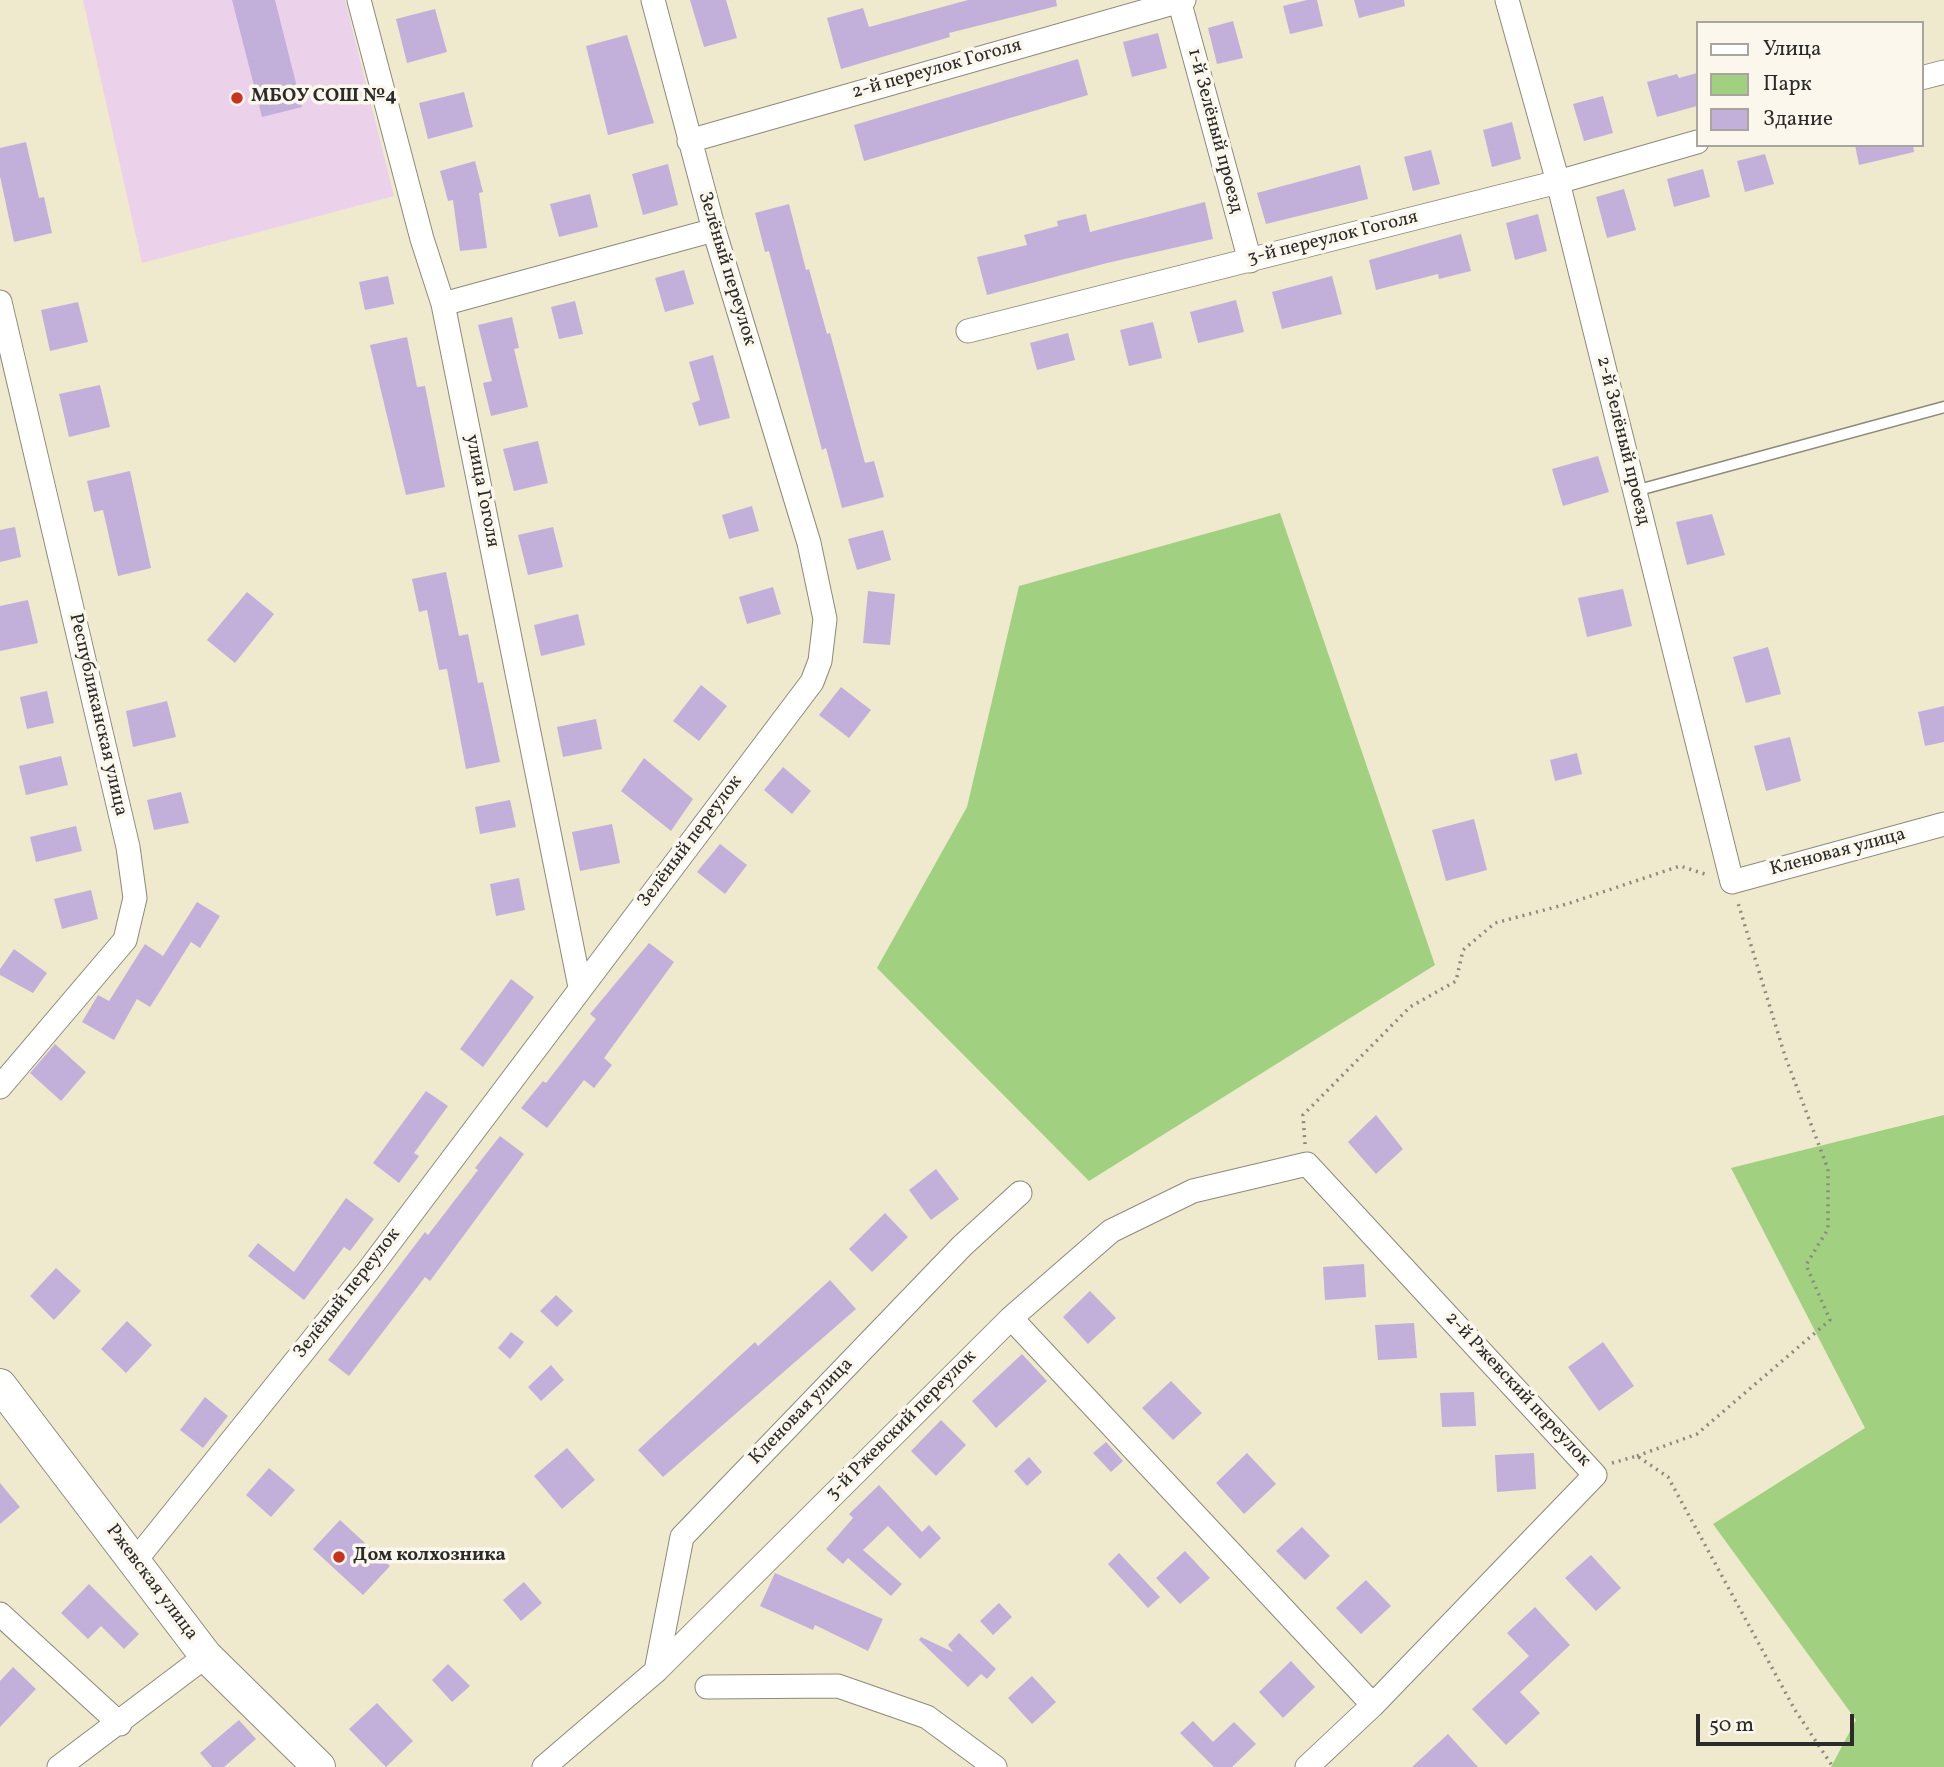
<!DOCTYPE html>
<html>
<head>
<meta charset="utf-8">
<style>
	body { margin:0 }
	#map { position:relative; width:1944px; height:1767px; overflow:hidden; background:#efe9ce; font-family:Vollkorn,serif }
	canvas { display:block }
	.legend { position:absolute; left:1696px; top:21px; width:228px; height:126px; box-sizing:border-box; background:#fbf7ec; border:2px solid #a8a59f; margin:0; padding:9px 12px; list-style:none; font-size:21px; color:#2b2b2b }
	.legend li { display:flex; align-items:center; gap:14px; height:35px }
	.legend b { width:35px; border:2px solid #a8a59f }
	.scale { position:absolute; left:1696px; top:1714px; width:158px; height:32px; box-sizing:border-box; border:4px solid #2b2b2b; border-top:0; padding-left:9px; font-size:21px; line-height:24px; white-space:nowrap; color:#2b2b2b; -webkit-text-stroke:5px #fbf7ec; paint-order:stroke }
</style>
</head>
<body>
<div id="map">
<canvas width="1944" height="1767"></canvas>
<ul class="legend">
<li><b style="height:9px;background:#fff"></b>Улица</li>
<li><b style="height:19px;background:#a1d180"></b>Парк</li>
<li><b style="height:19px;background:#c3b0da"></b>Здание</li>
</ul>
<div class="scale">50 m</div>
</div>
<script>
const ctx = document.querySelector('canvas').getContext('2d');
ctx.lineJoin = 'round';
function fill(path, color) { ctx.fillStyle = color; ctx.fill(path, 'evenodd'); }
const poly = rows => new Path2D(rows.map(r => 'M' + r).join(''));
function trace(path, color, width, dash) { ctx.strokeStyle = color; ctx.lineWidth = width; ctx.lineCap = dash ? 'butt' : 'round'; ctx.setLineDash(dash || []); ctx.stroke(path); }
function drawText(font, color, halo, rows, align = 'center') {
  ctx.font = font + ' Vollkorn,serif'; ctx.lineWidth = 7; ctx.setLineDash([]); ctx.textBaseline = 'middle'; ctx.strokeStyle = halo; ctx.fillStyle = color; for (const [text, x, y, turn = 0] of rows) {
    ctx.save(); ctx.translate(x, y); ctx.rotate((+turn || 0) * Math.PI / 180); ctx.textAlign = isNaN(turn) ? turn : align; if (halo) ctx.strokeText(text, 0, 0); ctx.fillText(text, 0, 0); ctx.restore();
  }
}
fill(poly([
	[83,0,345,0,394,196,142,263]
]), '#ecd1ea');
fill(poly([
	[1280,513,1435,965,1089,1181,877,968,967,807,1019,586],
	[1944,1115,1944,1767,1831,1767,1856,1720,1713,1524,1865,1428,1731,1168]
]), '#a1d180');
fill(poly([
	[232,0,275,0,302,107,262,117],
	[690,0,726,0,737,38,704,47],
	[968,0,1056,0,1057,6,949,33,950,37,841,69,827,18,863,8,869,27],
	[1307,0,1317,0,1323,26,1290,34,1283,6],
	[1354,0,1404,0,1405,6,1359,18],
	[435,9,447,52,407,63,396,19],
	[1233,21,1243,58,1217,64,1208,28],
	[1158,33,1167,68,1132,77,1123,42],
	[627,35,654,123,608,135,586,46],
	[1078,59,1088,95,864,161,854,125],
	[1697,73,1697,106,1657,117,1647,82,1677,74,1679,78],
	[464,92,473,127,428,139,419,103],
	[1603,96,1613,133,1584,141,1573,104],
	[1512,122,1521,159,1492,167,1483,130],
	[26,142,39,198,44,197,52,233,14,242,0,176,0,148],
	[1855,145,1913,145,1914,152,1859,165],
	[1431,150,1440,184,1413,191,1404,157],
	[1765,154,1774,184,1745,192,1737,161],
	[475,161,483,192,479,193,487,248,460,251,453,200,448,201,440,171],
	[668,164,678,205,643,215,632,174],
	[1360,165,1368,199,1266,224,1257,193],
	[1703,169,1710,197,1674,207,1667,179],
	[1624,189,1636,230,1607,238,1596,197],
	[590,194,598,227,559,237,550,204],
	[1205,202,1213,239,1107,263,987,295,977,257,1027,245,1024,235,1058,226,1057,221,1086,214,1090,232],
	[789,204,806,270,809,269,827,334,830,333,865,463,874,461,884,497,842,508,826,448,822,450,769,251,765,252,755,213],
	[1538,214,1547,251,1515,260,1506,223],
	[1461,234,1471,271,1439,279,1438,274,1376,290,1369,260],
	[684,270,694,304,665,312,655,278],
	[388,276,394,304,365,310,359,282],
	[1332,276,1342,314,1282,329,1272,292],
	[1236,300,1244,332,1198,343,1190,312],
	[575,301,583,334,559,339,551,307],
	[78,302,88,342,50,351,41,310],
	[512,317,519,348,514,349,528,407,491,416,483,383,492,381,478,325],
	[1153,322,1162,358,1129,366,1120,330],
	[1068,333,1075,360,1037,370,1030,343],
	[407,337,417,387,425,386,445,487,406,495,370,345],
	[713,355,730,418,699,426,692,403,700,400,689,362],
	[100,385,110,427,69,437,59,394],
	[538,441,548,483,514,491,503,449],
	[1598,456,1609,492,1563,506,1552,469],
	[130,471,151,568,118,576,103,510,94,512,87,481],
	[752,506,759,531,729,539,722,515],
	[1712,514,1725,555,1687,565,1676,522],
	[15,527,21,557,0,562,0,530],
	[553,527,563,567,528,575,518,535],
	[883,530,891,560,857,570,848,539],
	[446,572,459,636,468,634,478,683,483,682,500,762,466,769,447,669,439,670,427,610,419,612,412,579],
	[773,587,781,614,747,624,739,597],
	[1623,589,1632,626,1587,637,1578,598],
	[868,591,895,594,890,645,863,643],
	[247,592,274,614,235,663,207,640],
	[28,600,38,643,0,651,0,606],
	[578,614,585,645,541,656,534,625],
	[1768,647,1781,694,1746,703,1733,657],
	[701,685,727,706,699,741,673,721],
	[841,687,871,710,849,738,819,715],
	[47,691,54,723,27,729,20,697],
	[167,701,176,737,133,747,126,711],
	[1944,706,1944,742,1925,746,1918,712],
	[596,719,602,749,563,757,557,727],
	[1790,737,1801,781,1766,791,1754,746],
	[1577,753,1582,774,1555,781,1550,760],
	[61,756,68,785,26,795,19,766],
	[644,758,693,799,671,831,621,791],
	[783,767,811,791,792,814,764,790],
	[181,792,189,823,154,830,147,800],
	[510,800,516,827,480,834,475,807],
	[1474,819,1487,870,1446,881,1432,830],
	[612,824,620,863,580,871,572,832],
	[76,826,82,851,36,862,30,837],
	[720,844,747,865,725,894,697,872],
	[519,878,525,910,496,916,490,884],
	[91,890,98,919,62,929,54,899],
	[197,902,220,916,200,948,191,942,150,1007,137,999,114,1040,82,1022,98,995,109,1001,145,944,163,956],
	[649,943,674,962,604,1058,612,1065,594,1088,584,1080,547,1128,521,1108,543,1081,546,1083,596,1019,590,1014],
	[14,949,47,973,33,993,0,975,0,969],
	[511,979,534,997,483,1067,460,1049],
	[55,1044,86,1072,61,1101,30,1073],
	[426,1091,448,1106,414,1153,419,1156,399,1183,373,1163],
	[1376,1115,1403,1149,1376,1174,1348,1142],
	[500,1136,524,1154,430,1281,425,1277,349,1376,328,1360,425,1232,428,1235,478,1170,475,1168],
	[936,1169,959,1199,931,1220,909,1190],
	[346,1198,374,1219,350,1251,344,1247,304,1300,248,1256,258,1243,294,1272],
	[885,1213,908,1237,872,1272,849,1249],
	[1364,1264,1366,1297,1325,1300,1323,1267],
	[56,1268,81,1291,54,1320,30,1296],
	[830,1280,856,1309,663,1477,638,1450,755,1342,758,1346],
	[1090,1291,1116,1318,1088,1344,1063,1317],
	[556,1295,573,1311,557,1327,540,1311],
	[127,1321,152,1345,126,1373,101,1349],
	[1414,1323,1417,1358,1378,1360,1375,1325],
	[511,1332,524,1342,510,1359,498,1348],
	[1603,1342,1634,1386,1599,1411,1568,1367],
	[1022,1354,1047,1381,996,1428,972,1401],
	[551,1365,564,1380,541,1401,528,1387],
	[1171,1381,1202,1413,1173,1440,1142,1408],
	[1474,1392,1476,1426,1442,1427,1440,1393],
	[205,1397,228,1416,203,1448,180,1430],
	[941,1420,966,1445,936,1476,911,1451],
	[1106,1442,1123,1461,1111,1472,1093,1453],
	[567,1448,595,1480,562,1509,534,1476],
	[1247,1453,1276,1484,1244,1514,1216,1483],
	[1534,1453,1536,1489,1497,1492,1495,1455],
	[1029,1457,1042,1472,1027,1486,1014,1471],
	[269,1468,295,1490,271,1517,246,1495],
	[0,1483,20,1507,0,1524],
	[879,1485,922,1532,929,1525,941,1538,920,1559,888,1526,863,1550,902,1584,891,1596,848,1558,843,1564,826,1549,853,1518,849,1514],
	[340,1520,390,1566,363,1595,313,1549],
	[1302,1527,1330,1556,1305,1580,1276,1551],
	[1185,1551,1210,1578,1180,1604,1156,1578],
	[1119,1553,1160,1597,1148,1608,1108,1564],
	[1591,1555,1621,1588,1596,1611,1565,1578],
	[775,1573,883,1619,868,1651,815,1625,813,1630,760,1606],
	[1366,1580,1391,1606,1361,1634,1336,1608],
	[524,1582,542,1603,521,1621,503,1600],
	[89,1584,139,1634,124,1649,101,1626,88,1639,61,1613],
	[999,1603,1012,1617,993,1635,980,1621],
	[1535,1607,1570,1645,1520,1692,1540,1713,1506,1745,1472,1709,1529,1656,1507,1633],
	[959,1633,996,1669,987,1679,981,1674,968,1687,919,1640,921,1637,953,1652,948,1645],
	[1291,1661,1315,1687,1283,1718,1259,1692],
	[448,1664,470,1686,452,1702,432,1680],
	[13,1667,36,1689,0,1727,0,1681],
	[1032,1676,1056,1702,1032,1724,1008,1698],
	[377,1703,413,1741,386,1767,349,1729],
	[239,1720,256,1739,224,1767,212,1767,200,1753],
	[1193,1721,1213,1742,1234,1722,1256,1744,1232,1767,1214,1767,1180,1733],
	[1448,1734,1478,1767,1412,1767]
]), '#c3b0da');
const service = poly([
	[1635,491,1944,407]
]);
const minor = poly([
	[359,0,422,239,443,304,580,987],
	[1179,0,1250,261],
	[1507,0,1558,182,1732,882,1944,824],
	[1921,78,1944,72],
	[689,141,1184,0],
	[0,302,128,847,135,898,125,940,0,1087],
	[443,304,714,230],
	[968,331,1558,182,1697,142],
	[1011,1318,1373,1705],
	[135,1561,368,1271,812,682,820,661,825,619,809,543,714,230,653,0],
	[0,1614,120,1724],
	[656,1671,682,1537,962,1246,1020,1193],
	[707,1687,838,1686,927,1717,995,1767],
	[59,1767,206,1656],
	[544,1767,656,1671,1011,1318,1111,1231,1193,1191,1307,1164,1595,1475,1373,1705,1307,1767]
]);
const secondary = poly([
	[0,1385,206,1656,319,1767]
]);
trace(service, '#8d8a7c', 13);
trace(minor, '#8d8a7c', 25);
trace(secondary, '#8d8a7c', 34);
trace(poly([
	[1305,1144,1303,1115,1410,1007,1456,981,1463,950,1495,923,1567,904,1680,866,1708,875],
	[1637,1456,1697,1434,1830,1320,1806,1265,1828,1229,1828,1169,1785,1056,1738,903],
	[1612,1463,1637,1456,1668,1477,1795,1710,1833,1767]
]), '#8d8a7c', 3.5, [2, 5]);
trace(service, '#fff', 10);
trace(minor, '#fff', 23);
trace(secondary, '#fff', 32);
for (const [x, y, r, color] of [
	[237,98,7,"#c8321e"],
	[339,1557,7,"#c8321e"]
]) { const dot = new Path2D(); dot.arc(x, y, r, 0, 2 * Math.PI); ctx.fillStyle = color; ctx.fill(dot); trace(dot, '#fbf7ec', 2.5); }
drawText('19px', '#2b2b2b', '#fbf7ec', [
	["2-й переулок Гоголя",937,70,-16],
	["1-й Зелёный проезд",1214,131,75],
	["3-й переулок Гоголя",1333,239,-14],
	["Зелёный переулок",726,269,73],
	["2-й Зелёный проезд",1622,441,76],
	["улица Гоголя",481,491,79],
	["Республиканская улица",97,715,77],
	["Зелёный переулок",691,842,-53],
	["Кленовая улица",1838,853,-15],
	["Зелёный переулок",348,1294,-52],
	["2-й Ржевский переулок",1517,1390,47],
	["Кленовая улица",802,1412,-46],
	["3-й Ржевский переулок",902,1426,-45],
	["Ржевская улица",151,1583,53]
]);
drawText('bold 19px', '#2b2b2b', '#fbf7ec', [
	["МБОУ СОШ №4",251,98],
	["Дом колхозника",353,1557]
], 'left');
</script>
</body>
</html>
